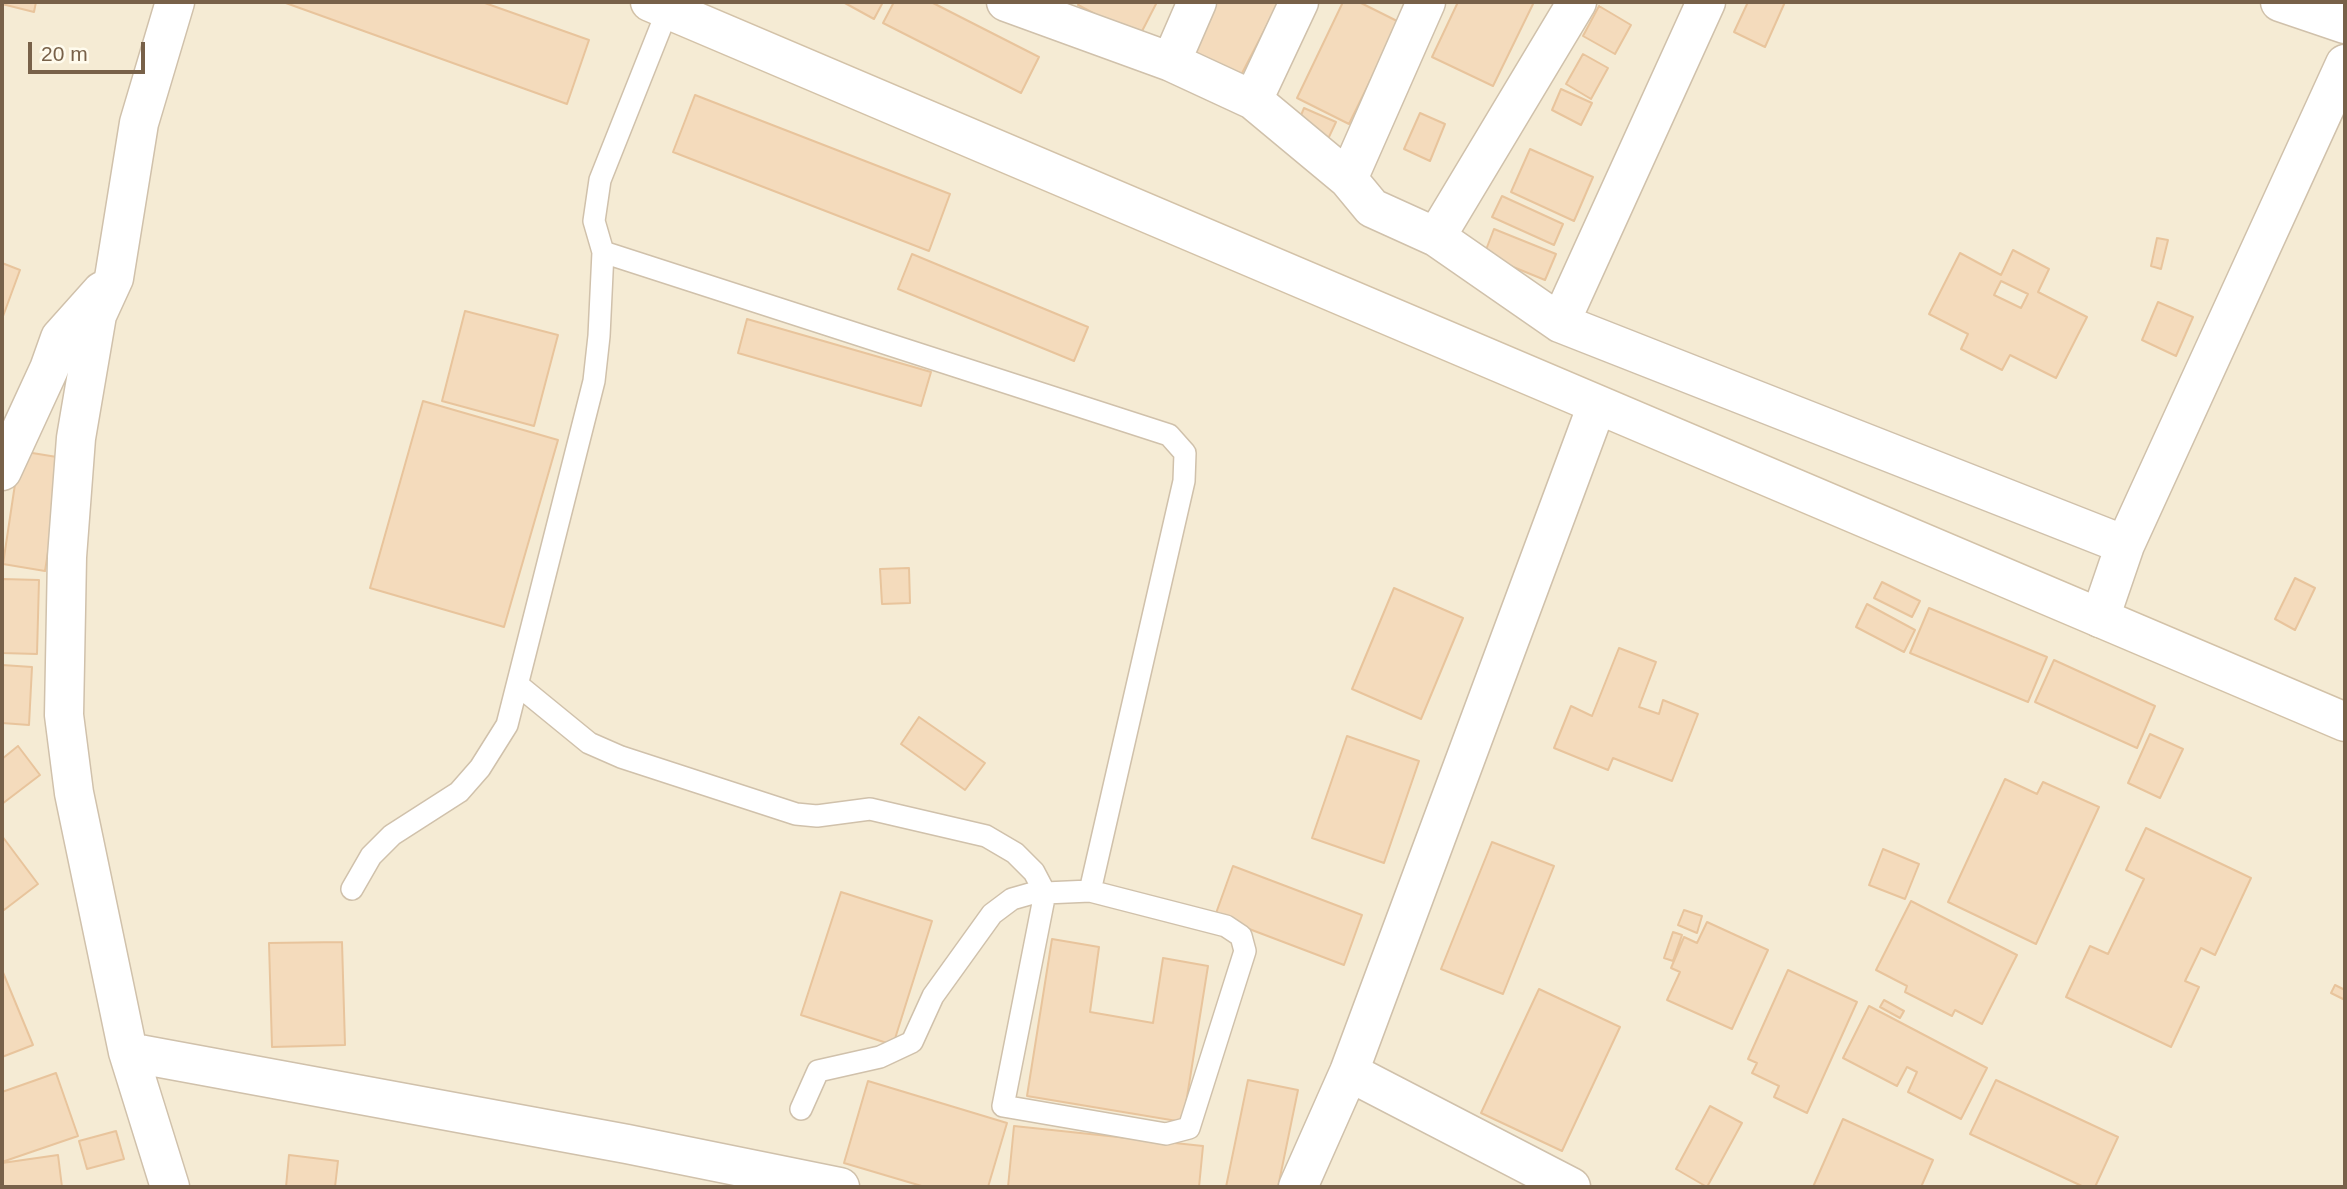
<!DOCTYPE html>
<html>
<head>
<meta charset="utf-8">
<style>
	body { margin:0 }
	#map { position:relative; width:2347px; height:1189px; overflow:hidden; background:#fdf8e6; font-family:Arial,sans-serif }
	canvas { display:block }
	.frame { position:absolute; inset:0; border:4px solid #786149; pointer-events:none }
	.scale { position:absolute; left:28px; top:42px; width:117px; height:32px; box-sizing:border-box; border:4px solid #786149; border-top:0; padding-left:9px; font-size:21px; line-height:24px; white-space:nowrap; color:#786149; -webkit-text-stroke:5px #fffbed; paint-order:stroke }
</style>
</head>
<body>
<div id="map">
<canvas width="2347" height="1189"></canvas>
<div class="frame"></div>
<div class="scale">20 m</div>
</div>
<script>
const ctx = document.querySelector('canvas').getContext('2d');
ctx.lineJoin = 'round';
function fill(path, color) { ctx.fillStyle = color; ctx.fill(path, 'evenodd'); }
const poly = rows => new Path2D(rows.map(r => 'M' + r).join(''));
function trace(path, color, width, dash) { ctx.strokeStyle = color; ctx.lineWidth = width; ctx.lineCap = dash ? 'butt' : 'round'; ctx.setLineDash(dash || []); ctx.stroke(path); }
fill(poly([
	[2,2,2345,2,2345,1187,2,1187]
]), '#f5ebd4');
const building = poly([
	[2,2,36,2,34,12,2,4,2,2],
	[283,2,482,2,589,40,567,104,283,2],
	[843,2,883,2,874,19,843,2],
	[894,2,931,2,1039,57,1021,93,883,23,894,2],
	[1080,2,1157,2,1139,37,1078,5,1080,2],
	[1209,2,1279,2,1239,79,1184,49,1209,2],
	[1343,2,1359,2,1399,22,1349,124,1297,98,1343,2],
	[1458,2,1534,2,1493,86,1432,57,1458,2],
	[1748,2,1785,2,1765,47,1734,32,1748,2],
	[1599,6,1631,25,1615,54,1583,36,1599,6],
	[1583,54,1608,68,1591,99,1566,84,1583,54],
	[1561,89,1592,103,1581,125,1552,110,1561,89],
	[695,95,950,194,929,251,673,152,695,95],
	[1304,108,1336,122,1328,139,1297,125,1304,108],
	[1420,113,1445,124,1430,161,1404,149,1420,113],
	[1530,149,1593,177,1574,221,1511,192,1530,149],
	[1502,196,1563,224,1554,245,1492,217,1502,196],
	[1494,229,1556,254,1545,280,1484,255,1494,229],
	[2157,238,2168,240,2161,269,2151,266,2157,238],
	[2013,250,2049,269,2038,292,2087,317,2056,378,2010,355,2002,370,1961,349,1968,334,1929,314,1960,253,2001,275,2013,250],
	[2001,281,2028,294,2021,308,1994,295,2001,281],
	[912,254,1088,327,1074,361,898,289,912,254],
	[2,263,20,270,2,319,2,263],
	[2158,302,2193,317,2176,356,2142,340,2158,302],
	[465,311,558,335,534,426,442,401,465,311],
	[747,319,931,372,921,406,738,353,747,319],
	[423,401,558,440,504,627,370,588,423,401],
	[20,451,63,458,45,571,3,564,20,451],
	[909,568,910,603,882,604,880,569,909,568],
	[2295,578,2315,588,2295,630,2275,619,2295,578],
	[2,579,39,580,37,654,2,653,2,579],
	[1882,582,1920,601,1912,617,1874,598,1882,582],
	[1394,588,1463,618,1421,719,1352,689,1394,588],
	[1867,604,1915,630,1904,652,1856,627,1867,604],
	[1929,608,2047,657,2028,702,1910,653,1929,608],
	[1619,648,1656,662,1639,707,1659,714,1663,700,1698,714,1672,781,1613,758,1608,770,1554,748,1571,706,1592,716,1619,648],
	[2054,660,2155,706,2137,748,2035,702,2054,660],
	[2,665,32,667,29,725,2,723,2,665],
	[919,717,985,763,965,790,901,744,919,717],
	[2150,734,2183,749,2160,798,2128,783,2150,734],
	[1347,736,1419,761,1384,863,1312,838,1347,736],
	[18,746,40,775,2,804,2,759,18,746],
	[2005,779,2037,794,2043,782,2099,807,2036,944,1948,902,2005,779],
	[2146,828,2251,878,2215,955,2201,948,2185,981,2199,987,2171,1047,2066,997,2090,946,2108,954,2144,879,2126,870,2146,828],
	[2,836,38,884,4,910,2,907,2,836],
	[1492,842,1554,866,1503,994,1441,969,1492,842],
	[1883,849,1919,864,1905,899,1869,885,1883,849],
	[1233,866,1362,915,1344,965,1215,916,1233,866],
	[841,892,932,921,893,1045,801,1015,841,892],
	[1911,901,2017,955,1982,1024,1955,1010,1952,1016,1905,992,1907,986,1876,970,1911,901],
	[1684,910,1702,916,1697,933,1678,925,1684,910],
	[1707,922,1768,950,1732,1029,1667,1000,1680,972,1671,968,1684,937,1697,943,1707,922],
	[1673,932,1682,935,1673,961,1664,958,1673,932],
	[1052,939,1099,947,1090,1012,1153,1023,1163,958,1208,966,1183,1122,1027,1096,1052,939],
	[342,942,345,1045,272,1047,269,943,342,942],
	[2,970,33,1045,2,1057,2,970],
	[1788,970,1857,1002,1807,1113,1774,1097,1779,1086,1752,1073,1757,1063,1748,1059,1788,970],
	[2335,985,2345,990,2345,1000,2331,993,2335,985],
	[1539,989,1620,1027,1562,1151,1481,1113,1539,989],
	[1884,1000,1904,1011,1900,1018,1880,1007,1884,1000],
	[1869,1006,1987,1068,1961,1119,1908,1092,1917,1072,1907,1067,1897,1086,1843,1058,1869,1006],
	[56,1073,78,1136,2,1162,2,1092,56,1073],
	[1248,1080,1298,1090,1278,1187,1226,1187,1248,1080],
	[1996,1080,2118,1137,2095,1187,2084,1187,1970,1134,1996,1080],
	[868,1081,1007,1123,988,1187,925,1187,844,1163,868,1081],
	[1710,1106,1742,1123,1707,1187,1676,1169,1710,1106],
	[1843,1119,1933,1160,1921,1187,1813,1187,1843,1119],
	[1014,1126,1203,1146,1199,1187,1008,1187,1014,1126],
	[116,1131,124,1159,87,1169,79,1141,116,1131],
	[58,1155,62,1187,2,1187,2,1163,58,1155],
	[289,1155,338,1161,335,1187,286,1187,289,1155]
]);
fill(building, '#f4dbbc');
trace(building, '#e8c49c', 2);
const service = poly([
	[603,252,1169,435,1185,453,1184,481,1090,891],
	[518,685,589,743,621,757,796,814,817,816,870,809,986,836,1015,853,1034,872,1045,893,1003,1106,1166,1134,1189,1128,1245,951,1241,936,1226,926,1090,891,1045,893,1033,893,1012,899,992,914,933,996,912,1042,880,1057,818,1071,801,1109],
	[352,889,371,856,392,835,459,792,480,768,507,725,594,381,599,336,603,252,594,221,600,180,668,9]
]);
const minor = poly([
	[1006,2,1171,62,1253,100,1348,179,1372,208,1436,237,1560,323,2125,545],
	[2280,2,2345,24],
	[1171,62,1197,2],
	[1253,100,1299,2],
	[1348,179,1426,2],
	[1436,237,1577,2],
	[1560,323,1706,2],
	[2,471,49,369,60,338,102,291],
	[2100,618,2125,545,2345,64],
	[128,1052,627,1144,840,1187],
	[1349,1072,1571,1187],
	[170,1187,128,1052,74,793,64,715,67,557,76,438,97,315,114,278,139,123,175,2],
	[1298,1187,1349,1072,1597,405]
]);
const secondary = poly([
	[650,2,2345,722]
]);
trace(service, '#d0c1ab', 24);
trace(minor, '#d0c1ab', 41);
trace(secondary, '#d3c2a8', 41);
trace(service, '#fff', 21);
trace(minor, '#fff', 38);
trace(secondary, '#fff', 38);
</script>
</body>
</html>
